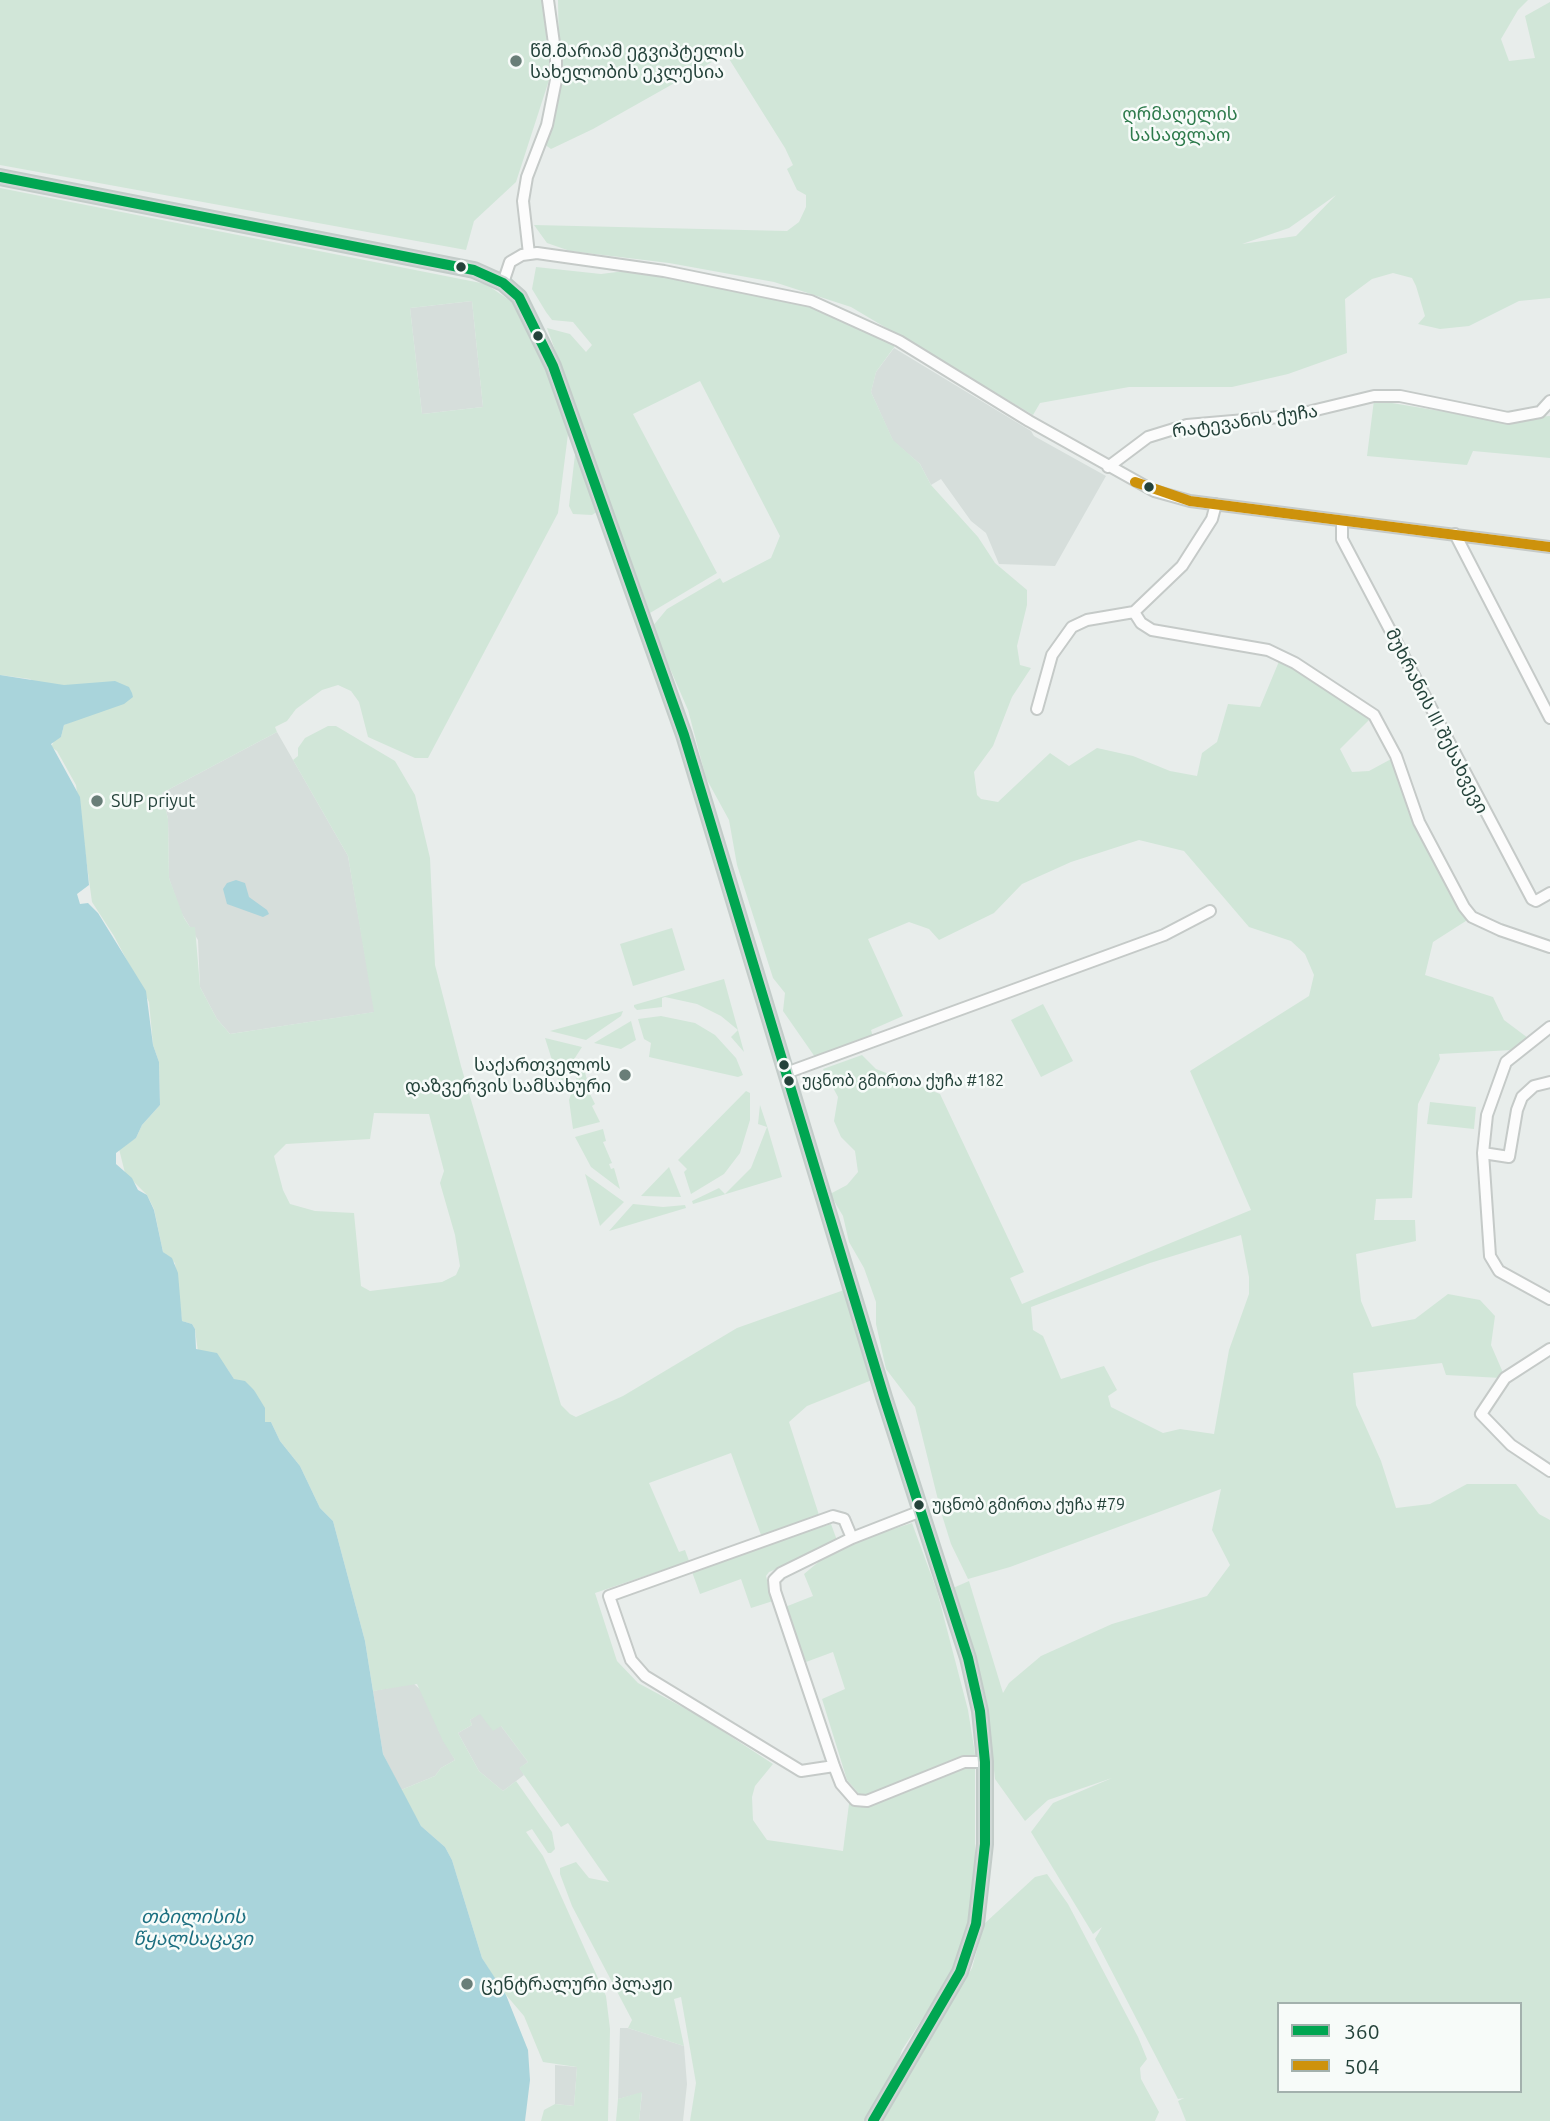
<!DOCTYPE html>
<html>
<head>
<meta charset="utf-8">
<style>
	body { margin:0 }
	#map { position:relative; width:1550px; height:2121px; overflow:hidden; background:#e8edeb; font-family:Ubuntu,sans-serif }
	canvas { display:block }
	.legend { position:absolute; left:1277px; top:2002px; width:245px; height:91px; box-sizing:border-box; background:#f7fbf9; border:2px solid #a3b1ad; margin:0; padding:9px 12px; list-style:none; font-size:21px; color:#24423a }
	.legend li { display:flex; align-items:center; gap:14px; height:35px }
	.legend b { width:35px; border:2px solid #a3b1ad }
</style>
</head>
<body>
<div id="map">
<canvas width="1550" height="2121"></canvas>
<ul class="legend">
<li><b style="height:9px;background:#00a651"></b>360</li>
<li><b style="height:9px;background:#cd920c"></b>504</li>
</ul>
</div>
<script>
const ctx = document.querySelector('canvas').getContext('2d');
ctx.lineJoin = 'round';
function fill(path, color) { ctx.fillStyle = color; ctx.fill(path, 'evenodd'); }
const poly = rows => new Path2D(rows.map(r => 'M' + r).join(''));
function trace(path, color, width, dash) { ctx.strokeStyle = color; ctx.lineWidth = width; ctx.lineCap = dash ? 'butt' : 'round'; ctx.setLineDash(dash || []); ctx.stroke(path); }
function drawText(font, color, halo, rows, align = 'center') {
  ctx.font = font + ' Ubuntu,"Noto Sans Georgian",sans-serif'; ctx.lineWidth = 5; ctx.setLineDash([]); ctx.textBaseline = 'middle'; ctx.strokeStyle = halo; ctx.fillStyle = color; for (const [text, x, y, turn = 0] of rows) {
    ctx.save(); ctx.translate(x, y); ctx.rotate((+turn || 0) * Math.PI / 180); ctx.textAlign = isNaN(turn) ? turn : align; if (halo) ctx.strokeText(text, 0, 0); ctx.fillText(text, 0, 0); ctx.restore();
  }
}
fill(poly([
	[472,301,483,407,422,414,410,308],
	[894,348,1031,431,1034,436,1106,476,1055,566,999,564,986,533,971,521,941,479,931,485,920,464,893,441,871,392,876,372],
	[277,732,348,856,375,1012,230,1034,217,1019,200,987,198,940,180,911,169,878,168,819,162,793],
	[413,1683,424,1693,439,1731,455,1760,441,1768,435,1776,401,1790,383,1754,373,1691],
	[480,1713,501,1726,528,1762,520,1768,524,1775,503,1791,479,1771,458,1733,472,1725,470,1720],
	[620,2028,628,2028,684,2046,687,2084,683,2121,639,2121,642,2093,618,2099],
	[555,2065,577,2067,574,2106,555,2104]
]), '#d6dedb');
fill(poly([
	[0,0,542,0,551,74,516,182,474,221,466,250,0,165],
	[558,0,1528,0,1518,10,1501,39,1509,61,1535,58,1525,16,1550,2,1550,298,1519,301,1469,326,1440,329,1418,324,1425,316,1416,286,1412,278,1393,273,1372,279,1345,299,1347,353,1288,374,1232,387,1129,387,1040,403,1033,415,851,307,774,282,669,263,570,251,547,243,534,225,787,231,799,222,806,207,806,195,797,190,787,169,793,165,785,148,726,54,593,129,551,149,544,144,559,53],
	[1336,195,1296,236,1242,244,1289,228],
	[0,188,486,284,519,307,535,340,569,426,558,513,428,758,415,758,368,737,359,702,351,691,338,685,322,690,296,709,287,721,275,727,277,732,162,793,168,819,169,878,184,918,190,927,195,927,200,987,217,1019,230,1034,374,1012,348,856,293,760,298,756,298,748,305,738,328,726,336,726,395,761,415,795,430,858,435,965,461,1066,561,1405,570,1414,576,1417,623,1396,737,1328,844,1290,872,1380,807,1406,789,1422,819,1515,761,1535,731,1453,649,1483,679,1552,685,1550,689,1561,595,1593,617,1661,638,1683,701,1717,773,1764,755,1786,752,1797,753,1820,767,1840,843,1851,849,1804,859,1794,847,1780,822,1699,845,1689,833,1652,806,1662,785,1607,813,1596,804,1574,822,1559,850,1543,912,1523,937,1591,968,1710,975,1754,975,1883,967,1932,952,1973,902,2050,896,2068,865,2121,690,2121,696,2083,681,1997,674,1999,684,2046,628,2028,632,2020,572,1906,560,1874,560,1868,576,1862,589,1878,609,1882,568,1823,561,1827,519,1768,528,1762,501,1726,493,1731,480,1714,470,1720,472,1725,458,1733,479,1771,503,1791,516,1781,552,1832,555,1849,551,1853,548,1853,532,1829,526,1832,543,1856,606,1996,610,2029,608,2121,541,2121,544,2110,555,2104,574,2106,577,2067,543,2062,524,2016,501,1989,482,1958,452,1860,445,1847,421,1826,401,1790,435,1776,441,1768,455,1760,443,1741,417,1684,373,1691,365,1641,333,1521,320,1508,300,1466,280,1441,271,1422,264,1423,254,1390,234,1379,226,1367,206,1351,198,1352,195,1329,192,1324,182,1321,175,1263,163,1252,154,1209,147,1195,125,1173,119,1149,136,1138,142,1125,160,1105,159,1062,153,1045,149,1002,114,936,92,902,76,785,57,751,51,747,55,739,61,737,64,725,80,718,30,679,0,675],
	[472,301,483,407,422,414,410,308],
	[374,1113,429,1114,444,1171,440,1183,455,1235,460,1266,456,1275,442,1282,370,1291,361,1286,354,1213,315,1211,290,1204,283,1190,274,1156,286,1144,370,1139],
	[536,267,601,274,625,271,753,292,820,310,895,346,876,372,871,392,893,440,920,464,931,485,978,537,995,563,1027,590,1027,605,1017,646,1020,665,1031,668,1012,697,993,746,974,772,977,795,981,799,998,802,1050,753,1069,766,1097,748,1133,756,1170,771,1197,776,1202,753,1217,742,1228,704,1260,707,1280,659,1373,716,1340,749,1352,772,1369,771,1393,758,1469,919,1433,942,1425,975,1493,997,1504,1020,1528,1038,1512,1050,1439,1054,1440,1059,1418,1104,1412,1198,1376,1199,1374,1220,1415,1220,1416,1241,1356,1254,1361,1301,1372,1327,1415,1319,1448,1294,1480,1300,1495,1316,1491,1345,1504,1375,1501,1378,1446,1375,1442,1363,1353,1373,1356,1405,1381,1461,1396,1508,1430,1504,1467,1484,1516,1484,1539,1514,1550,1520,1550,2121,1186,2121,1178,2101,1184,2098,1178,2099,1095,1939,1102,1927,1093,1934,1031,1832,1053,1803,1112,1778,1048,1800,1025,1821,995,1779,986,1697,953,1588,969,1581,1003,1693,1009,1683,1041,1656,1112,1624,1207,1596,1230,1565,1212,1530,1221,1489,1010,1567,968,1579,951,1544,941,1512,915,1407,886,1369,876,1324,876,1302,864,1268,849,1242,843,1216,830,1194,847,1185,858,1172,855,1151,841,1137,834,1121,838,1097,823,1069,862,1055,876,1069,940,1094,1024,1272,1010,1278,1022,1304,1251,1210,1190,1071,1309,996,1314,975,1305,954,1291,941,1249,927,1184,851,1139,840,1071,862,1022,884,994,913,939,940,929,929,909,922,868,939,903,1016,871,1030,873,1037,815,1057,783,1011,785,993,773,978,737,865,729,820,706,778,688,710,652,627,667,609,720,578,723,583,771,558,780,536,700,381,633,414,717,573,650,613,547,328,570,334,586,352,592,345,573,322,552,320,546,312,532,289],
	[1241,1235,1249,1277,1249,1294,1229,1350,1214,1434,1180,1429,1163,1433,1111,1407,1108,1396,1117,1390,1104,1366,1061,1379,1043,1336,1033,1330,1031,1307,1150,1263],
	[1279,2004,1520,2004,1520,2091,1279,2091],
	[1374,400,1494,420,1550,416,1550,458,1473,451,1467,465,1367,456],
	[576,446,598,511,592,515,573,514,569,506],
	[672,928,685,970,633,986,620,944],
	[724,979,744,1052,731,1037,738,1030,721,1016,697,1004,665,997,662,998,662,1007,637,1010,634,1007,634,1005],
	[1043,1004,1073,1061,1041,1077,1011,1020],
	[623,1011,621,1016,586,1040,550,1031],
	[661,1016,695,1023,715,1035,736,1058,743,1075,738,1077,649,1057,651,1043,644,1039,638,1019],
	[631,1021,636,1040,621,1049,594,1043],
	[545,1038,582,1047,569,1067,562,1092],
	[582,1062,588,1083,585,1084,595,1104,592,1106,600,1122,573,1129,569,1100],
	[746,1091,750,1093,750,1120,740,1153,724,1174,691,1194,684,1172,687,1169,678,1160],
	[1430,1102,1476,1107,1474,1129,1427,1124],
	[760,1105,767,1126,782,1177,693,1204,692,1201,719,1188,725,1194,751,1168,767,1127,758,1124],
	[603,1129,606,1141,603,1142,612,1163,609,1164,611,1169,614,1168,620,1189,591,1167,575,1137],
	[669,1167,681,1197,641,1196],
	[585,1174,624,1202,600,1226],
	[633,1204,663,1207,685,1205,686,1208,609,1231],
	[831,1524,838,1543,769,1572,766,1576,773,1601,751,1608,741,1579,700,1594,691,1569],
	[1047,1874,1068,1904,1138,2037,1147,2059,1140,2068,1141,2079,1159,2112,1155,2121,880,2121,972,1968,984,1924,1035,1877],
	[642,2092,639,2121,616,2121,618,2099]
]), '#d1e6d8');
fill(poly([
	[0,675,64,685,115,681,129,687,132,693,133,697,124,704,64,725,61,737,51,744,80,797,89,885,77,894,80,904,88,903,98,913,146,991,153,1045,159,1062,160,1105,142,1125,136,1138,116,1153,116,1164,132,1178,138,1190,147,1195,154,1210,163,1252,172,1258,178,1273,182,1321,192,1324,195,1329,196,1349,217,1353,234,1379,245,1381,254,1390,265,1408,265,1422,271,1422,280,1441,300,1466,320,1508,333,1521,365,1641,383,1754,421,1826,445,1847,452,1860,482,1958,506,1995,528,2050,530,2080,525,2121,0,2121],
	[236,880,245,883,249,897,267,910,269,914,263,917,227,904,223,889,227,883]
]), '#a9d4db');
const minor = poly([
	[529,254,523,201,527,177,547,125,556,80,556,58,548,0],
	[503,283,510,262,522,255,537,253,664,271,811,301,899,341,1029,421,1154,491,1190,501,1550,547],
	[1108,467,1148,437,1187,425,1291,416,1374,396,1400,396,1508,418,1540,412,1550,401],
	[1342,522,1342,539,1532,899,1536,901,1550,893],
	[1455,534,1550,718],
	[1134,612,1141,623,1152,630,1268,650,1295,663,1374,715,1396,756,1419,822,1464,907,1472,917,1500,930,1550,947],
	[1037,709,1052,655,1072,627,1087,620,1134,612,1182,566,1212,519,1216,504],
	[1550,1027,1506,1062,1487,1115,1483,1153,1490,1256,1499,1271,1550,1299],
	[786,1073,1164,935,1210,911],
	[1483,1153,1509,1157,1517,1110,1522,1097,1534,1086,1550,1082],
	[1550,1349,1505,1378,1481,1414,1511,1445,1550,1471],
	[921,1511,852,1538,781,1573,774,1580,775,1591,834,1766,841,1784,855,1800,867,1801,964,1762,985,1762],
	[834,1766,801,1771,645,1676,631,1660,609,1596,833,1516,844,1519,852,1538]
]);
const major = poly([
	[0,177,474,270,503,283,519,297,553,366,684,735,884,1397,968,1658,980,1711,985,1762,985,1844,976,1924,960,1972,873,2121]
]);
trace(minor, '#c5cac8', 14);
trace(major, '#c3ccc9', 18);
trace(minor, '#fcfcfc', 10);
trace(major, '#cfd7d5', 14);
trace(poly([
	[0,177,474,270,503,283,519,297,553,366,684,735,884,1397,968,1658,980,1711,985,1762,985,1844,976,1924,960,1972,873,2121]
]), '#00a651', 10);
trace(poly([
	[1135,482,1190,501,1550,547]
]), '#cd920c', 10);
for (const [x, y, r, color] of [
	[516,61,7,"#697e78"],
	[461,267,6,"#24423a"],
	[538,336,6,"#24423a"],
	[1149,487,6,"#24423a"],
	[97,801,7,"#697e78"],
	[784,1065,6,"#24423a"],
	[625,1075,7,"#697e78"],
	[789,1081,6,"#24423a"],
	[919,1505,6,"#24423a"],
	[467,1984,7,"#697e78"]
]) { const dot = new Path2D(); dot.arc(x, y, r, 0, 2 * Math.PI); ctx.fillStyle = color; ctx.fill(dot); trace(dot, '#f7fbf9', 2.5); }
drawText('16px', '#24423a', '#f7fbf9', [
	["უცნობ გმირთა ქუჩა #182",802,1081],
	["უცნობ გმირთა ქუჩა #79",932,1505]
], 'left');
drawText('18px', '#24423a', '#f7fbf9', [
	["წმ.მარიამ ეგვიპტელის",530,51],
	["სახელობის ეკლესია",530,72],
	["SUP priyut",111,801],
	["საქართველოს",611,1065,"right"],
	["დაზვერვის სამსახური",611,1086,"right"],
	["ცენტრალური პლაჟი",481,1984]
], 'left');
drawText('18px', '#2d7a4b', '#f7fbf9', [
	["ღრმაღელის",1180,114],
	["სასაფლაო",1180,135]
]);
drawText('18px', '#24423a', '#f7fbf9', [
	["რატევანის ქუჩა",1245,421,-8],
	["მუხრანის III შესახვევი",1437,721,63]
]);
drawText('italic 19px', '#1c6f80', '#f7fbf9', [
	["თბილისის",193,1917],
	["წყალსაცავი",193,1939]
]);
</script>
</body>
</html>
